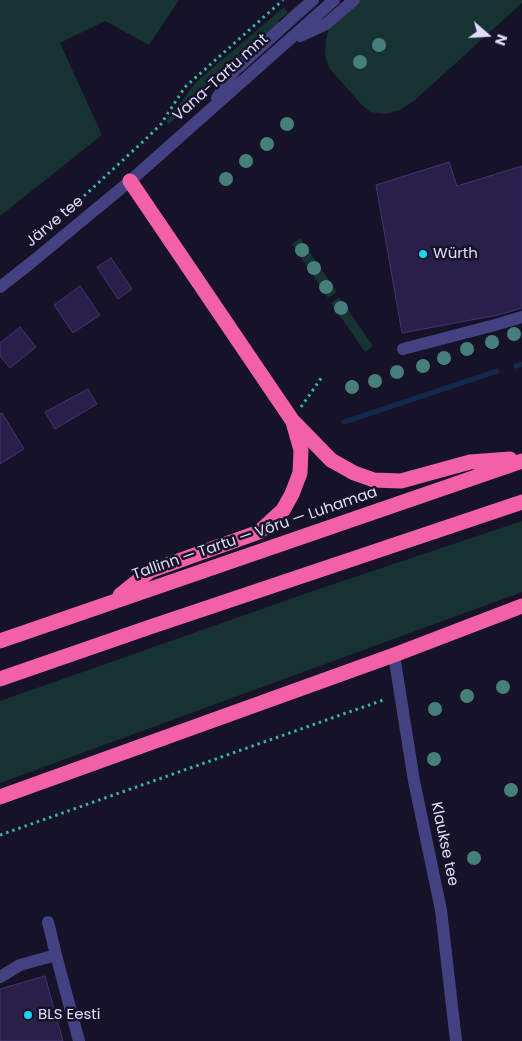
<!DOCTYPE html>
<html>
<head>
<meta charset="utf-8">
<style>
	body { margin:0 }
	#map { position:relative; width:522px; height:1041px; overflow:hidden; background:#161228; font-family:Poppins,sans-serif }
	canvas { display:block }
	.north { position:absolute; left:462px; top:10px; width:50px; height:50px; -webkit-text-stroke:4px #161228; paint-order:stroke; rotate:109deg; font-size:14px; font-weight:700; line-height:20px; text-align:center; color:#e0dcfc }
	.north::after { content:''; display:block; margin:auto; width:18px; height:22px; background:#e0dcfc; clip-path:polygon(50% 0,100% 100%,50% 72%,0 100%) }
</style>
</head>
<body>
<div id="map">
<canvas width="522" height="1041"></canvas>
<div class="north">N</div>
</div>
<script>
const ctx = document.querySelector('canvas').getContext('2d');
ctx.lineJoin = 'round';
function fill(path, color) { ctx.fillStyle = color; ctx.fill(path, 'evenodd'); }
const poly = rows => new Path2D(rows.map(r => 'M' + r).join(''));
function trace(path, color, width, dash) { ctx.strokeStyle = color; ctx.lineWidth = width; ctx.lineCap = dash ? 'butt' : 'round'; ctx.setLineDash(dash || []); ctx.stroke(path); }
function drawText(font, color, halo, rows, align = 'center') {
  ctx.font = font + ' Poppins,sans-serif'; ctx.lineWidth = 5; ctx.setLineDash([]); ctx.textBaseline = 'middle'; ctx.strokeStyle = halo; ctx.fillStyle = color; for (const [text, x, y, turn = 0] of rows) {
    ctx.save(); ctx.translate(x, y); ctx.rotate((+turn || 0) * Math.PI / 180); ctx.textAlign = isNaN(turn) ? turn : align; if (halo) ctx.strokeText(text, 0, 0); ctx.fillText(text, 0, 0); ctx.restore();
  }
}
fill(poly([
	[0,0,179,0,149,45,105,21,60,43,102,135,0,216],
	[360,0,522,0,522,3,415,100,400,110,385,114,370,112,361,104,329,68,325,55,326,38,330,26],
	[284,7,288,13,278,21,280,24,169,124,166,122,195,83],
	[300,238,337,292,328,298,292,244],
	[339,297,373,346,365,352,331,303],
	[522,521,522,592,0,783,0,701,313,591]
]), '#163231');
trace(poly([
	[516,366,522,364],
	[344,422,497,371]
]), '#13284b', 5.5);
const building = poly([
	[449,162,457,186,522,166,522,308,498,315,402,333,376,185,449,162],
	[111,258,132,289,118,299,97,267,111,258],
	[80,286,100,315,73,333,54,305,80,286],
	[20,327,36,347,10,368,0,356,0,343,20,327],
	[88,389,97,404,55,429,45,412,88,389],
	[2,413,24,449,0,464,0,414,2,413],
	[45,976,63,1041,0,1041,0,989,45,976]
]);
fill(building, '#282048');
trace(building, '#413472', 1);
trace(poly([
	[84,196,149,136,161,124,185,87,283,0],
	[301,407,322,377],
	[0,835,386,699]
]), '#3ab2ac', 3, [2.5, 4]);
trace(poly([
	[300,36,326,24,354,0],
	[217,98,234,71,297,14,313,0],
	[0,287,32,262,130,181,334,0],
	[403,349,495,325,522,317],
	[394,655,414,781,441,910,456,1041],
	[48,922,56,955],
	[0,977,20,965,56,955,79,1041]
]), '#444183', 12);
trace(poly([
	[130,181,292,420,331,460,354,473,374,480,401,481,470,462,510,459],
	[120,595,150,571,259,532,283,510,292,494,300,473,301,450,293,422],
	[0,641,522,461],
	[0,679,150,627,522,502],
	[0,797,394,655,522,606]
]), '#f261a5', 15);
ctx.fillStyle = '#467f7a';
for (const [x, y] of [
	[379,45],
	[360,62],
	[287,124],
	[267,144],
	[246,161],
	[226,179],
	[302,250],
	[314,268],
	[326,287],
	[341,308],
	[514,334],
	[492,342],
	[467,349],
	[444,358],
	[423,366],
	[397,372],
	[375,381],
	[352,387],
	[503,687],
	[467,696],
	[435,709],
	[434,759],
	[511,790],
	[474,858]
]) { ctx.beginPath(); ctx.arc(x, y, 7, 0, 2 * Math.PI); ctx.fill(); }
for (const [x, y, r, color] of [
	[423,254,5,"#18d5ed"],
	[28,1015,5,"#18d5ed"]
]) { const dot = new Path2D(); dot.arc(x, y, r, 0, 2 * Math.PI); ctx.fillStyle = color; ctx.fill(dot); trace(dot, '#161228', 2); }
drawText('15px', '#e0dcfc', '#161228', [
	["Vana-Tartu mnt",221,78,-42],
	["Järve tee",55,222,-40],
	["Tallinn — Tartu — Võru — Luhamaa",255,534,-19],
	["Klaukse tee",444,844,78]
]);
drawText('15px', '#e0dcfc', '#161228', [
	["Würth",433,254],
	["BLS Eesti",38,1015]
], 'left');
</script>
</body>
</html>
